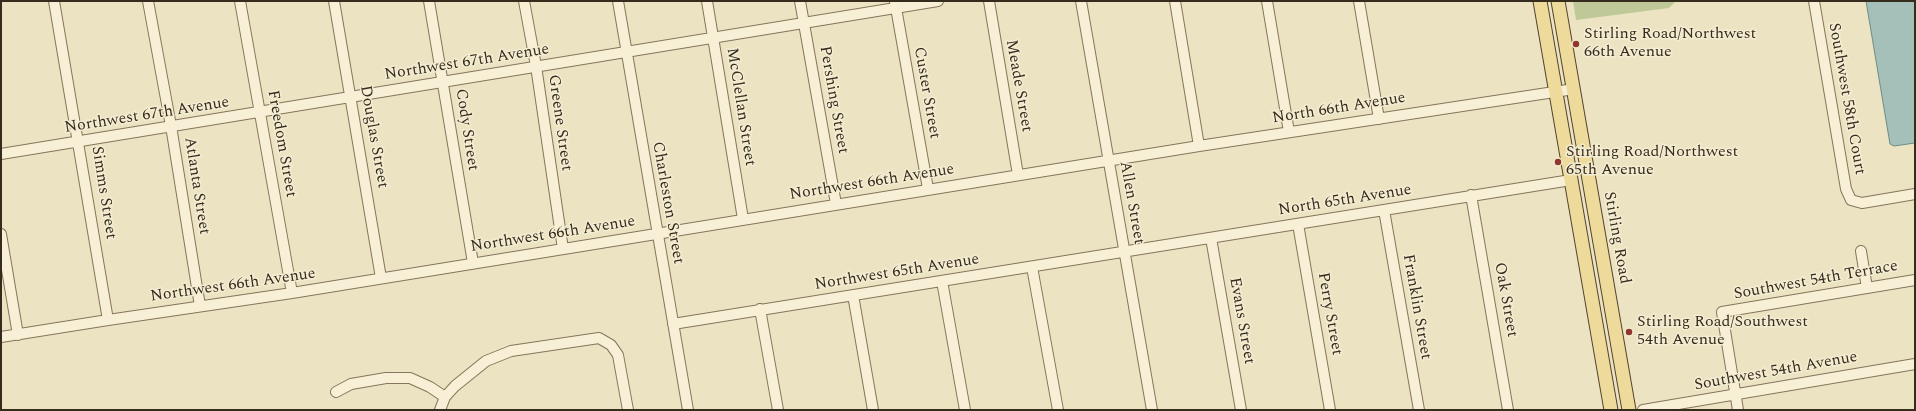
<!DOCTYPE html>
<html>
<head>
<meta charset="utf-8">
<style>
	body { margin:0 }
	#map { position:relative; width:1916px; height:411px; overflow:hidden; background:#ece3c3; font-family:Spectral,serif }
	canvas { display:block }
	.frame { position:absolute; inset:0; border:2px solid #362c1e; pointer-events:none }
</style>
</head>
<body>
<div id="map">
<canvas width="1916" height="411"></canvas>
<div class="frame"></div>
</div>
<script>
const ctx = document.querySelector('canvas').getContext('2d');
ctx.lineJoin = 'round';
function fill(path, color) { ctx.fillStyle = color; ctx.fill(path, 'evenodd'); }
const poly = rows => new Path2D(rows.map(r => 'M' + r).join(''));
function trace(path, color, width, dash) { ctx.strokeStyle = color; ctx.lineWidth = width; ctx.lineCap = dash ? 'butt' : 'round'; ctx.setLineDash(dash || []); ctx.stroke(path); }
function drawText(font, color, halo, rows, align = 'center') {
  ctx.font = font + ' Spectral,serif'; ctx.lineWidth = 3; ctx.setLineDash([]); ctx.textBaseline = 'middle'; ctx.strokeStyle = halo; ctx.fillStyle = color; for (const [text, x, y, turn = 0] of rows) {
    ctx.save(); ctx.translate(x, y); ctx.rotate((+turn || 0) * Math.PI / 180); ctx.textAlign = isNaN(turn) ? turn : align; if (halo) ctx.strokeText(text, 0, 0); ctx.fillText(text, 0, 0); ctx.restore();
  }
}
fill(poly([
	[1573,1,1676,1,1669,8,1576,20]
]), '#bfc997');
const water = poly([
	[1866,1,1915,1,1915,143,1894,146,1890,144,1866,1]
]);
fill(water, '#a5bfb9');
trace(water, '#6c8d87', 1);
const minor = poly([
	[54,1,108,320],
	[148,1,171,126,200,306],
	[240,1,292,293],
	[334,1,381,278],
	[429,1,473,263],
	[524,1,536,66,563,249],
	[618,1,688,410],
	[707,1,743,219],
	[800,1,836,204],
	[989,1,1018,175],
	[1081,1,1152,410],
	[1175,1,1199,146],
	[1267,1,1289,132],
	[1359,1,1379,119],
	[1814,1,1846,189,1851,200,1862,203,1915,194],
	[895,2,928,189],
	[1,154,938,1],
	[1471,195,1508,410],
	[1384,210,1419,410],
	[1298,224,1330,410],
	[1,234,18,335],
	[1211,238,1241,410],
	[1861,251,1867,288],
	[1032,267,1058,410],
	[942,281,965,410],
	[853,295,873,410],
	[760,309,778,410],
	[673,324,1571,180],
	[1,337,108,320,292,293,1199,146,1574,89],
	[336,392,351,384,386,378,410,378,430,387,445,397],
	[440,410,445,397,455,386,486,361,511,351,599,338,611,345,618,355,628,410],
	[1643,410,1915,364],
	[1738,410,1722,312,1915,280]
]);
const major = poly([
	[1540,1,1611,410],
	[1558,1,1629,410]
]);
trace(minor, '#85755b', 12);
trace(major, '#53432f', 15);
trace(minor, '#f7f0d6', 10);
trace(major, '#eedb9c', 13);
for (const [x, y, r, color] of [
	[1576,44,4,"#92352d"],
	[1558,162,4,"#92352d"],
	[1629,332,4,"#92352d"]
]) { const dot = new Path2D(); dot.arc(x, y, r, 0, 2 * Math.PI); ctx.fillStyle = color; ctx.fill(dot); trace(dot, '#f4edd2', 1.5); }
drawText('16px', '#362c1e', '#f4edd2', [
	["Stirling Road/Northwest",1584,35],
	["66th Avenue",1584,53],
	["Stirling Road/Northwest",1566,153],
	["65th Avenue",1566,171],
	["Stirling Road/Southwest",1637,323],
	["54th Avenue",1637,341]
], 'left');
drawText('16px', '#362c1e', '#f4edd2', [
	["Northwest 67th Avenue",467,63,-9],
	["Meade Street",1018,86,80],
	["Custer Street",926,93,80],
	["Southwest 58th Court",1846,99,80],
	["Pershing Street",833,100,80],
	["McClellan Street",740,107,81],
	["North 66th Avenue",1339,109,-9],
	["Northwest 67th Avenue",147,116,-9],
	["Greene Street",559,123,82],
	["Cody Street",466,130,81],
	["Douglas Street",373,137,80],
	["Freedom Street",281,144,80],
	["Northwest 66th Avenue",872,183,-9],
	["Atlanta Street",196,186,81],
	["Simms Street",103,193,81],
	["North 65th Avenue",1345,201,-9],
	["Charleston Street",667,203,80],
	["Allen Street",1131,203,80],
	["Northwest 66th Avenue",553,235,-9],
	["Stirling Road",1616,238,80],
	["Northwest 65th Avenue",897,273,-9],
	["Southwest 54th Terrace",1816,281,-10],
	["Northwest 66th Avenue",233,286,-8],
	["Oak Street",1505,300,80],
	["Franklin Street",1416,307,80],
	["Perry Street",1329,314,80],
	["Evans Street",1241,321,80],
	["Southwest 54th Avenue",1776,372,-10]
]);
</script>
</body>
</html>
